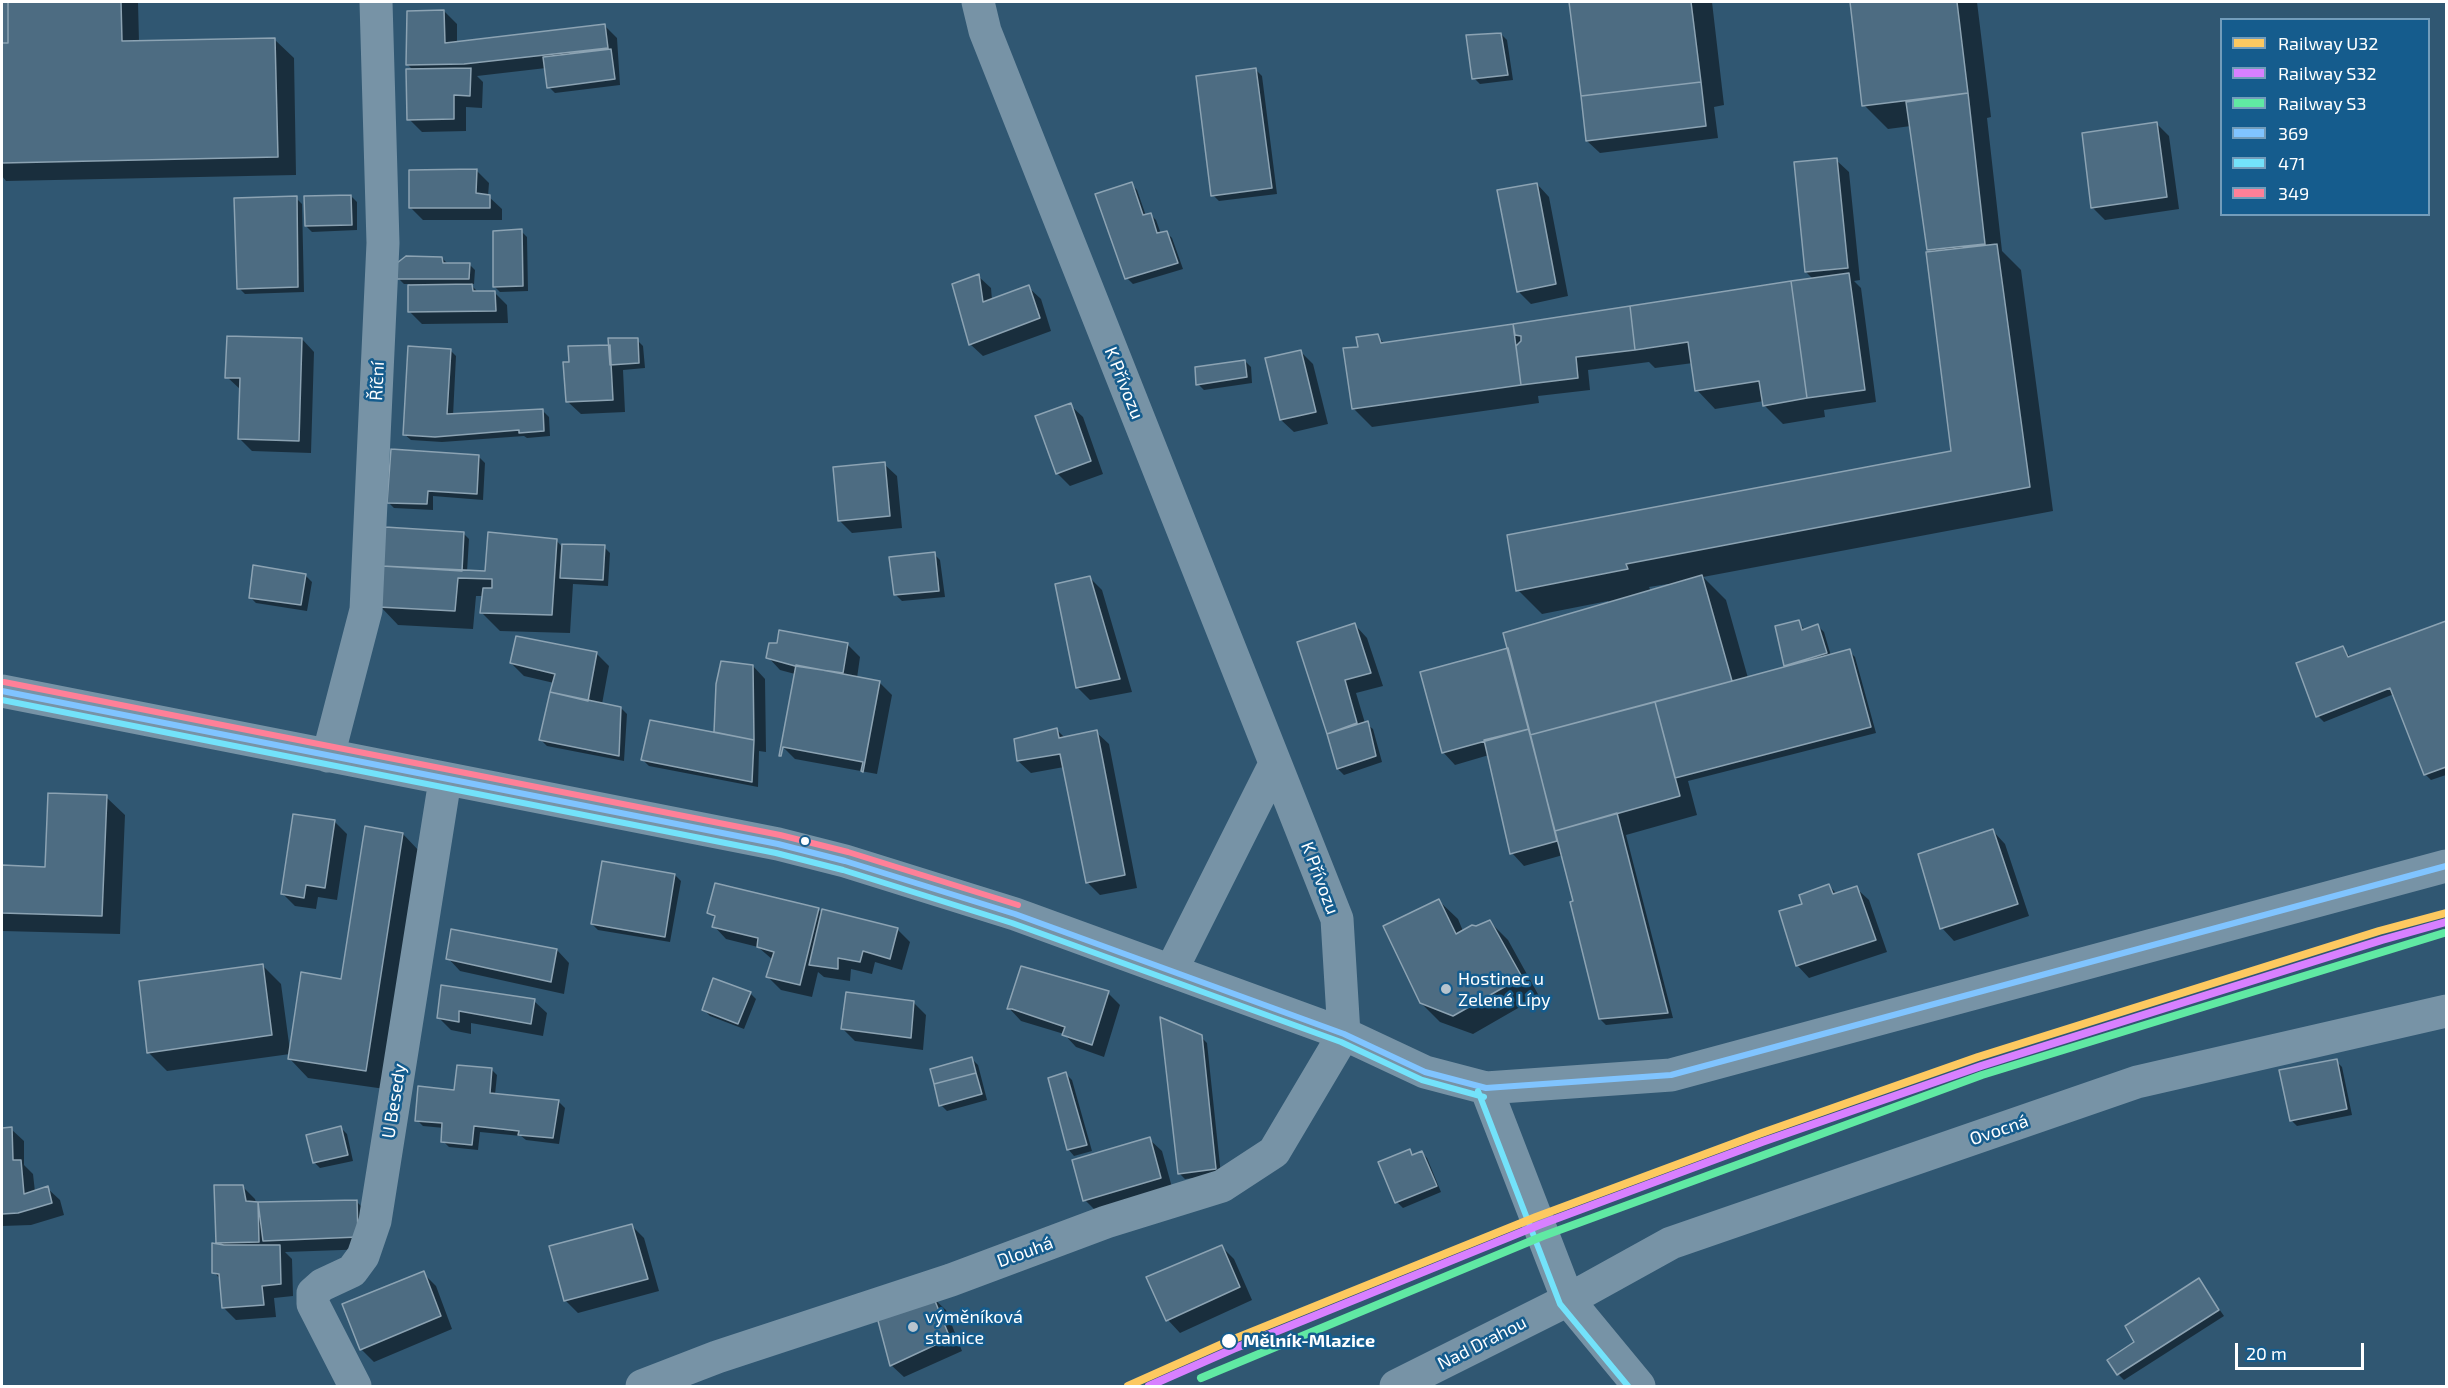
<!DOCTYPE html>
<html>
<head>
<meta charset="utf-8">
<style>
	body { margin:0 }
	#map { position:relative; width:2448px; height:1388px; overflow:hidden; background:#305772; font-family:"Exo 2",sans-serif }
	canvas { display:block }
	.frame { position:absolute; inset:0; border:3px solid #fff; pointer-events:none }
	.legend { position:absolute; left:2220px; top:18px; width:210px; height:198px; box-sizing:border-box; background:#155c8d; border:2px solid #739dbb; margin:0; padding:8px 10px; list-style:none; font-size:18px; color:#fff }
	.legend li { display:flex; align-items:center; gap:12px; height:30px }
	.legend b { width:30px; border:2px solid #739dbb }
	.scale { position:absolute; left:2235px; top:1343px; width:129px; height:27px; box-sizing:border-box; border:3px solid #fff; border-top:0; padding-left:8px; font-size:18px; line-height:21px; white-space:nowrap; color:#fff; -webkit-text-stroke:4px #155c8d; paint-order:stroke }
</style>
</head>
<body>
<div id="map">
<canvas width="2448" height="1388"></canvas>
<div class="frame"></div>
<ul class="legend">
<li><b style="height:8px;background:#fdc960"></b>Railway U32</li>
<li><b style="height:8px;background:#d880ff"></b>Railway S32</li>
<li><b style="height:8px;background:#60e9a3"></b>Railway S3</li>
<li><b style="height:8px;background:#80c4ff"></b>369</li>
<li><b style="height:8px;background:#73e2fa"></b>471</li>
<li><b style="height:8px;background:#ff8098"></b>349</li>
</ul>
<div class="scale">20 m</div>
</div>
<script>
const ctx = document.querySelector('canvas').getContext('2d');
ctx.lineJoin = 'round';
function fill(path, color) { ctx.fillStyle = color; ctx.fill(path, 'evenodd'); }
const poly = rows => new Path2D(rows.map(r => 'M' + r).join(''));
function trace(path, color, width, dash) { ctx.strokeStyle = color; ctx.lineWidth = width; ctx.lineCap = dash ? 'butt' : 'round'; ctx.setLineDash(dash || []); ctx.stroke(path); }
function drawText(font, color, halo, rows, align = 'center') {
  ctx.font = font + ' "Exo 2",sans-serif'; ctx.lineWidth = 5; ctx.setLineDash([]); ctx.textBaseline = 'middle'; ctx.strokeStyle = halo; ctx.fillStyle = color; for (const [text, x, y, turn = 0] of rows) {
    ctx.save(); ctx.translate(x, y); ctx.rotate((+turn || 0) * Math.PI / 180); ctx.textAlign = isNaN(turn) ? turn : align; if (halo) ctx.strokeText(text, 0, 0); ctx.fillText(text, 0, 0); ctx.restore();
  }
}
fill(poly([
	[2,2,138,2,139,42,275,40,294,58,296,175,6,181,2,176],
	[1571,2,1712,2,1724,105,1714,107,1718,138,1600,153,1587,141],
	[1852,2,1977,2,1991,117,1987,118,2002,251,2021,270,2053,511,1703,577,1726,600,1748,678,1788,667,1785,665,1798,622,1805,630,1818,626,1824,632,1831,656,1849,651,1855,657,1876,733,1688,781,1697,815,1626,835,1673,1018,1606,1025,1600,1019,1575,902,1563,855,1524,866,1512,853,1489,755,1455,765,1443,752,1509,649,1609,603,1608,601,1542,614,1518,590,1953,452,1933,253,1929,249,1911,126,1888,129,1864,105],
	[1668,584,1668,586,1651,591,1649,587],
	[444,11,457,24,457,43,604,25,617,38,620,85,555,93,549,87,546,68,477,76,483,82,482,108,466,107,466,131,422,132,409,119,414,71,408,65],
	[1501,34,1507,40,1513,80,1480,84,1474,78],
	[1256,70,1262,76,1277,194,1219,201,1213,195],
	[2156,123,2169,136,2179,209,2105,220,2092,207],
	[1836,160,1849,172,1860,280,1854,281,1861,288,1876,402,1824,410,1825,417,1783,424,1765,406,1764,401,1715,409,1697,390,1693,363,1655,368,1649,362,1588,370,1590,390,1538,396,1539,403,1372,427,1353,408,1359,348,1377,336,1385,344,1512,326,1515,329,1814,280,1806,272],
	[477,171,489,183,488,196,502,209,502,220,423,220,410,207],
	[1131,184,1137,190,1146,216,1150,214,1156,220,1161,234,1166,232,1172,238,1183,269,1133,284,1127,278],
	[1537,184,1549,197,1568,296,1531,304,1518,291],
	[351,196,357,202,357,230,312,232,306,226],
	[296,198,302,204,304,292,245,294,239,288],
	[521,231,527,237,528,291,500,292,494,286],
	[442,258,448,264,469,264,475,270,474,284,470,284,479,293,494,292,507,305,508,323,422,324,409,311,410,284,404,284,398,278],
	[978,276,991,288,992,300,1028,287,1041,299,1051,331,983,356,970,344],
	[302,339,314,352,311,453,252,451,239,438,241,390,227,377],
	[637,340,643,346,645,368,623,370,625,412,581,414,568,402,610,346],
	[450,350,456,356,453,416,543,411,549,417,550,436,527,438,524,436,442,442,411,440,404,434],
	[1301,352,1313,364,1328,424,1294,432,1281,420,1267,359],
	[1245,361,1251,367,1252,383,1204,390,1198,384],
	[1070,405,1083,417,1103,474,1070,486,1057,473],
	[479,457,485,463,483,500,433,496,433,510,394,508,388,502],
	[884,464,897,476,902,528,852,533,839,520],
	[463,533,469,539,467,572,486,573,556,540,563,548,604,547,610,553,608,586,573,584,570,633,500,631,481,612,484,596,476,596,473,629,398,625,380,606],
	[934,554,940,560,945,597,902,601,896,595],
	[255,567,306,576,312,582,307,611,256,603,250,597],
	[1089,577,1102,590,1132,692,1090,700,1077,687],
	[2446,623,2446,775,2431,780,2425,774,2394,694,2324,722,2318,716,2343,648,2351,658],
	[1355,625,1367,638,1383,686,1356,693,1365,723,1373,729,1382,762,1344,775,1338,769,1328,734],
	[847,644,860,657,857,678,879,682,892,695,877,774,795,759,782,746,795,674,780,670,768,657],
	[597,654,609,666,602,704,621,708,627,714,624,761,547,746,541,740,554,683,524,676,511,663],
	[753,666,765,679,766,752,759,751,758,787,649,766,643,760,719,735,716,731],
	[1057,730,1065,738,1096,732,1109,744,1137,888,1100,895,1088,883,1064,767,1031,773,1018,761],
	[106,797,125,815,120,934,2,931,2,867,47,868],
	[335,822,347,834,337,900,318,897,316,909,295,906,282,893],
	[1993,831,2005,844,2029,916,1954,941,1942,928],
	[403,834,421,853,385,1089,308,1078,290,1059,290,1054,167,1071,148,1052,263,966,281,984,290,1051,343,980],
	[675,875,681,881,670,942,598,930,592,924],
	[1829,886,1837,894,1856,888,1869,900,1887,952,1809,978,1797,965,1804,905],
	[1439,901,1458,919,1463,931,1489,921,1508,940,1539,996,1473,1034,1440,1022,1421,1003],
	[818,909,823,914,897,929,910,942,902,970,875,962,872,974,851,969,850,981,824,977,818,972,812,997,781,990,768,977,773,960,758,947,726,939,714,926,716,919,709,913],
	[557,950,569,963,564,994,460,971,448,958],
	[443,987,534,1001,547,1013,543,1036,471,1023,471,1034,451,1030,438,1017],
	[750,993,756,999,744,1029,710,1016,704,1010],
	[1108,993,1120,1005,1104,1057,1076,1047,1064,1034,1021,1021,1009,1008],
	[913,1002,926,1015,923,1050,855,1041,843,1029],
	[1201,1037,1207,1043,1221,1175,1185,1179,1179,1173],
	[972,1059,978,1065,987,1100,947,1111,941,1105],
	[2336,1061,2342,1067,2352,1115,2297,1126,2291,1120],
	[491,1069,497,1075,495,1095,559,1102,565,1108,559,1144,526,1140,521,1136,480,1132,478,1150,449,1147,443,1141,444,1128,423,1126,417,1120,456,1091],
	[1066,1074,1072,1080,1092,1151,1074,1156,1068,1149],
	[341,1128,347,1134,353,1161,320,1168,314,1162],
	[2,1129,11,1129,24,1141,24,1165,33,1174,35,1192,47,1188,60,1200,64,1215,31,1225,2,1226],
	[1149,1139,1162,1151,1173,1191,1097,1212,1085,1200],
	[1409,1151,1414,1155,1421,1152,1427,1158,1441,1192,1403,1208,1397,1202,1380,1163],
	[243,1187,255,1199,256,1203,357,1202,369,1214,370,1249,285,1252,292,1259,293,1296,274,1298,276,1317,236,1320,223,1307,221,1280,214,1272,222,1247,218,1242],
	[631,1225,644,1238,659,1291,578,1313,565,1300],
	[1221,1246,1234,1259,1252,1300,1180,1333,1168,1320,1148,1278],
	[423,1273,436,1286,452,1329,374,1362,361,1349,344,1305],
	[2199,1280,2224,1316,2124,1380,2118,1374,2136,1342],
	[933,1298,946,1310,962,1351,904,1377,891,1365]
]), '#0007');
const building = poly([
	[2,2,8,2,8,43,2,43,2,2],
	[8,2,121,2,122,41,275,38,278,157,2,163,2,43,8,43,8,2],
	[1569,2,1691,2,1701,82,1581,96,1569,2],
	[1850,2,1957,2,1968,93,1862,106,1850,2],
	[444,10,445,43,605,24,608,48,464,64,406,65,407,11,444,10],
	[1501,33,1508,75,1472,79,1466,35,1501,33],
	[611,49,615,79,547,88,543,57,611,49],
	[471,68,470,96,454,95,454,119,407,120,406,69,471,68],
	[1256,68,1272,188,1211,196,1196,76,1256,68],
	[1701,82,1706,126,1586,141,1581,96,1701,82],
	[1968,93,1985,244,1927,250,1906,102,1968,93],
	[2157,122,2167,197,2091,208,2082,133,2157,122],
	[1837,158,1848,268,1805,272,1794,162,1837,158],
	[477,169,476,193,490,195,490,208,409,208,409,170,477,169],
	[1132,182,1143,215,1151,213,1157,233,1167,231,1178,263,1125,279,1095,194,1132,182],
	[1537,183,1556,284,1517,292,1497,190,1537,183],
	[351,195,352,225,305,226,304,196,351,195],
	[297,196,298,287,237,289,234,198,297,196],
	[522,229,523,286,493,287,493,231,522,229],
	[1997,244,2030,487,1626,564,1628,569,1516,591,1507,535,1951,451,1926,252,1997,244],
	[406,256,442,257,443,263,470,263,469,279,397,279,397,263,406,256],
	[1849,273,1865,390,1807,398,1791,281,1849,273],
	[979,274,983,302,1029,285,1040,318,969,345,952,284,979,274],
	[1791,281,1807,398,1763,406,1759,381,1695,391,1688,342,1635,350,1630,306,1791,281],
	[472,284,473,291,495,291,496,311,408,312,408,285,472,284],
	[1630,306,1635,350,1576,357,1578,378,1521,385,1516,346,1521,341,1521,336,1515,335,1513,324,1630,306],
	[1513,324,1521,385,1352,409,1343,348,1358,347,1356,337,1378,334,1381,343,1513,324],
	[227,336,302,338,299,441,238,439,240,378,225,378,227,336],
	[608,338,638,338,639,363,610,365,608,338],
	[610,345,613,400,566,402,563,362,569,362,568,346,610,345],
	[408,346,451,349,447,414,543,409,544,431,519,433,519,430,435,437,403,435,408,346],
	[1301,350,1316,412,1280,420,1265,358,1301,350],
	[1245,360,1247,377,1196,385,1195,367,1245,360],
	[1071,403,1091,461,1056,474,1035,416,1071,403],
	[391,449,479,455,477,494,428,491,427,504,387,503,391,449],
	[885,462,890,516,838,521,833,467,885,462],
	[385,527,464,532,462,571,382,566,385,527],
	[488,532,557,539,552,615,480,613,483,588,492,588,492,579,458,578,455,611,378,607,382,566,485,571,488,532],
	[562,544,605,545,603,580,560,578,562,544],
	[935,552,939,591,894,595,889,557,935,552],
	[253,565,306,574,301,605,249,598,253,565],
	[1702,575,1732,681,1530,735,1503,633,1702,575],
	[1090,576,1120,679,1076,688,1055,584,1090,576],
	[1799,620,1802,630,1818,624,1827,653,1784,666,1775,626,1799,620],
	[2446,621,2446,767,2424,775,2390,688,2316,717,2296,663,2343,646,2348,657,2446,621],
	[1355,623,1371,673,1345,680,1357,723,1327,734,1297,642,1355,623],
	[779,630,848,643,843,673,795,666,766,658,769,643,777,643,779,630],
	[516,636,597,652,588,701,550,692,555,674,510,663,516,636],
	[1508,648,1529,729,1442,753,1420,672,1508,648],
	[1850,649,1871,727,1675,778,1655,702,1850,649],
	[721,661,753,665,754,740,714,732,716,684,721,661],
	[796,665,880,681,863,772,861,771,863,762,783,747,781,756,779,756,796,665],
	[550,692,621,707,619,756,539,740,550,692],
	[1655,702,1680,796,1555,831,1530,735,1655,702],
	[650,720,754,740,752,782,641,760,650,720],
	[1368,721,1376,756,1337,769,1327,734,1368,721],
	[1057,728,1059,738,1097,730,1125,875,1086,883,1060,754,1017,761,1014,739,1057,728],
	[1529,729,1557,841,1510,854,1484,740,1529,729],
	[48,793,107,795,102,916,2,913,2,865,45,867,48,793],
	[1617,813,1668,1013,1599,1019,1570,902,1573,901,1555,831,1617,813],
	[293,814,335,820,325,888,306,885,304,898,281,894,293,814],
	[365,826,403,833,366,1071,288,1059,301,972,341,979,365,826],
	[1993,829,2018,904,1940,929,1918,854,1993,829],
	[602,861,675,874,665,937,591,924,602,861],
	[715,883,819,908,800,985,766,977,774,952,757,947,758,938,712,927,715,916,707,913,715,883],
	[1829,884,1833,894,1857,886,1876,940,1796,966,1779,911,1802,904,1799,895,1829,884],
	[1439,899,1456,934,1472,925,1476,926,1490,920,1522,977,1453,1016,1420,1003,1383,926,1439,899],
	[822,909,898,928,890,959,863,951,860,962,838,958,838,969,809,965,822,909],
	[451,929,557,949,551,982,446,959,451,929],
	[263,964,272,1035,147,1053,139,981,263,964],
	[1021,966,1109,991,1092,1045,1062,1035,1065,1027,1012,1009,1007,1009,1021,966],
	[713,978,751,992,738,1024,702,1010,713,978],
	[441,985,535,999,531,1024,459,1011,459,1022,437,1018,441,985],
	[846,992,914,1001,911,1038,841,1029,846,992],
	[1160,1017,1202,1035,1216,1169,1178,1174,1160,1017],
	[972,1057,976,1073,934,1084,930,1069,972,1057],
	[2337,1059,2347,1109,2290,1121,2279,1070,2337,1059],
	[457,1065,492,1068,490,1093,559,1100,553,1138,518,1135,519,1131,474,1126,472,1145,441,1142,442,1123,415,1121,418,1086,454,1090,457,1065],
	[1066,1072,1087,1145,1067,1150,1048,1078,1066,1072],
	[976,1073,982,1094,939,1106,934,1084,976,1073],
	[341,1126,348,1155,313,1163,306,1135,341,1126],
	[12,1127,13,1160,21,1160,24,1194,48,1186,52,1203,18,1213,2,1214,2,1128,12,1127],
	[1150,1137,1161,1178,1083,1201,1072,1160,1150,1137],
	[1410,1149,1412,1155,1422,1151,1437,1186,1395,1203,1378,1162,1410,1149],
	[214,1185,243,1185,246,1201,258,1202,259,1242,216,1243,214,1185],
	[357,1200,358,1237,263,1241,258,1202,357,1200],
	[632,1224,648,1279,564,1301,549,1246,632,1224],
	[212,1243,224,1245,280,1245,281,1284,262,1286,264,1305,222,1308,219,1274,212,1273,212,1243],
	[1222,1245,1240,1287,1166,1321,1146,1277,1222,1245],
	[424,1271,441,1316,360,1350,342,1304,424,1271],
	[2199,1278,2219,1310,2117,1375,2107,1360,2134,1342,2125,1326,2199,1278],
	[933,1296,950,1338,890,1366,877,1317,933,1296]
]);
fill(building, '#4d6c82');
trace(building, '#8ca3b3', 1.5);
trace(poly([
	[2,691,778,844,845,861,1015,914,1344,1034,1425,1072,1486,1088,1671,1075,2446,866],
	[328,756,366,610,383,243,376,2],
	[1171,971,1275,764],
	[1486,1088,1568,1300,1639,1386],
	[355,1386,313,1304,313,1293,322,1285,352,1271,363,1256,375,1221,445,780],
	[642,1386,717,1357,951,1280,1106,1222,1222,1186,1274,1152,1344,1034,1337,919,985,31,978,2],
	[1396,1386,1568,1300,1671,1243,2137,1082,2446,1011]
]), '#7793a6', 33);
trace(poly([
	[2,691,778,844,845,861,1015,914,1344,1034,1425,1072,1486,1088,1671,1075,2446,866]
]), '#80c4ff', 6);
trace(poly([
	[2,700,776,853,843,870,1012,923,1341,1042,1422,1080,1484,1097],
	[1478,1091,1560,1304,1628,1386]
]), '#73e2fa', 6);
trace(poly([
	[4,682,780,835,848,852,1018,905]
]), '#ff8098', 6);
trace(poly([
	[1128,1386,1229,1341,1536,1217,1759,1134,1978,1057,2379,931,2446,913]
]), '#fdc960', 8);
trace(poly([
	[1149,1386,1233,1349,1539,1225,1762,1142,1981,1066,2382,940,2446,922]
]), '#d880ff', 8);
trace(poly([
	[1201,1378,1543,1236,1982,1075,2444,933]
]), '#60e9a3', 8);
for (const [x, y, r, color] of [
	[805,841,5,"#fff"],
	[1446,989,6,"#b7c4ce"],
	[913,1327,6,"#b7c4ce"],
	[1229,1341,8,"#fff"]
]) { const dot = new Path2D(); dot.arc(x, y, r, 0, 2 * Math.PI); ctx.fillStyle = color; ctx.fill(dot); trace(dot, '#155c8d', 2); }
drawText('18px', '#fff', '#155c8d', [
	["Říční",377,381,-87],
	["K Přívozu",1124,383,68],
	["K Přívozu",1320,878,69],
	["U Besedy",394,1101,-81],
	["Ovocná",1999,1130,-19],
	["Dlouhá",1025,1252,-20],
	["Nad Drahou",1482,1343,-27]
]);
drawText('18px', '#fff', '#155c8d', [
	["Hostinec u",1458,979],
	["Zelené Lípy",1458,1000],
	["výměníková",925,1317],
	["stanice",925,1338]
], 'left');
drawText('bold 18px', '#fff', '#155c8d', [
	["Mělník-Mlazice",1243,1341]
], 'left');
</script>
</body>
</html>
